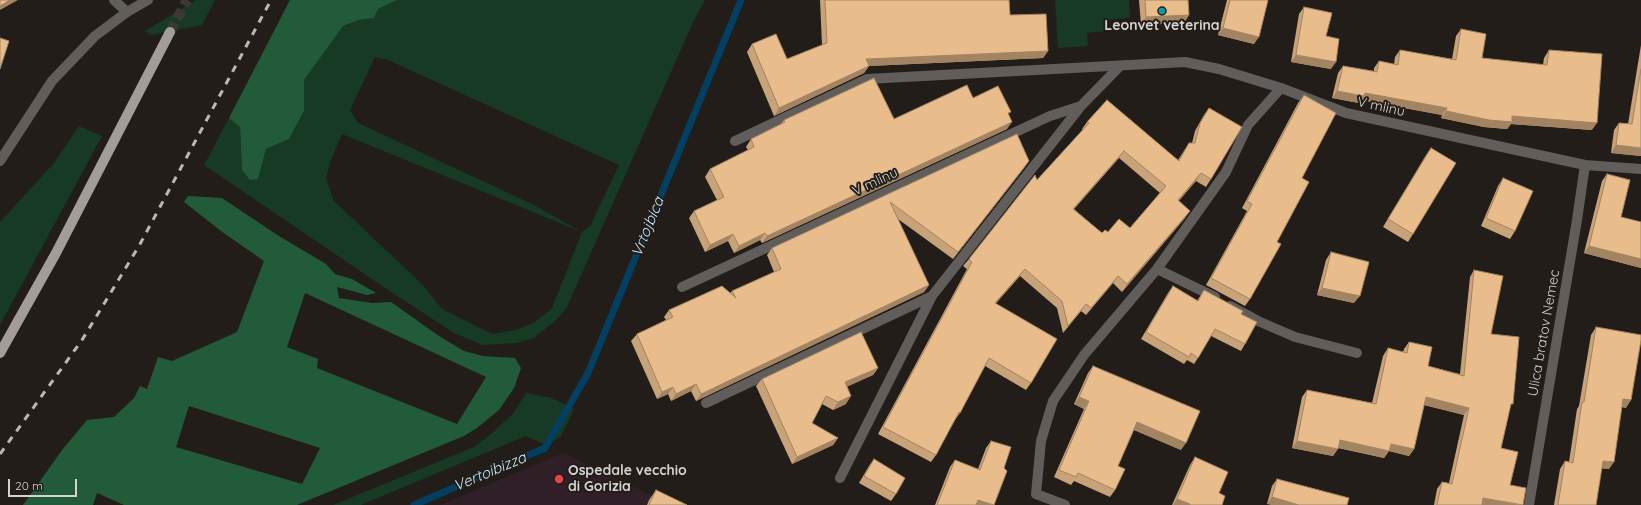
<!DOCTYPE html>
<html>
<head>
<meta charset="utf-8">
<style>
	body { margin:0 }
	#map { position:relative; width:1641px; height:505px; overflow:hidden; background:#221d18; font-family:Quicksand,sans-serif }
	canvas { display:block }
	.scale { position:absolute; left:8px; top:479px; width:69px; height:18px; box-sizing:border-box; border:2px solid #d6d2cf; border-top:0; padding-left:5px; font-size:12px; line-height:14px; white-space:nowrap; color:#d6d2cf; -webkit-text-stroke:3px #221d18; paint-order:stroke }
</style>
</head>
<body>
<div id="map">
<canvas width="1641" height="505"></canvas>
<div class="scale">20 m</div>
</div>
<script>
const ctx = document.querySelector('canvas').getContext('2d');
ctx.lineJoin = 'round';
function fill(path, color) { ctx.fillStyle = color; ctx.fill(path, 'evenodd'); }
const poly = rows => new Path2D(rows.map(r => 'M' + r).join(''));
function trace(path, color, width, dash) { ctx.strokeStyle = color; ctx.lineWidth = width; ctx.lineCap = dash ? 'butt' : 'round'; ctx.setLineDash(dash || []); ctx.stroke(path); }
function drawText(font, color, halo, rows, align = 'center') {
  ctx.font = font + ' Quicksand,sans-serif'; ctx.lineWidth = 4; ctx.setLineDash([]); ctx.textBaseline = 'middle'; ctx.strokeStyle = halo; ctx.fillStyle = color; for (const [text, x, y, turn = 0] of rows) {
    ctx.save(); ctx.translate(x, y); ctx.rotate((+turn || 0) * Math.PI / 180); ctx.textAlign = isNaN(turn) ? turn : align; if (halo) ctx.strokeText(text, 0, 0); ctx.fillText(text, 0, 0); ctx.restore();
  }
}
fill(poly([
	[563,453,672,505,440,505]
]), '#301f27');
fill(poly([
	[196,0,215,0,202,25,151,35,145,31],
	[397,0,705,0,694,20,567,307,556,320,534,338,517,343,483,345,454,333,388,290,204,165,229,118,240,127,242,170,258,179,266,149,289,139,304,111,304,80,325,49,343,26,359,20,374,18,378,9],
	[375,57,388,60,619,165,590,226,582,232,532,204,358,123,350,110],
	[342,134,582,232,552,308,535,322,516,330,492,334,442,309,423,285,334,201,326,178,331,160],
	[1055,0,1129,0,1130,18,1106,20,1107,31,1087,33,1088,46,1058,48],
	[79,126,102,136,0,325,0,222,54,163],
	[526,393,551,398,574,408,568,422,560,437,545,445,526,436,361,505,333,505,474,447,492,433,513,414]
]), '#163a24');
fill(poly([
	[290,0,397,0,378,9,374,18,359,20,343,26,304,80,304,111,289,139,266,149,258,179,250,180,242,170,240,127,229,118],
	[188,196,222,198,279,236,326,264,335,274,352,279,376,293,367,295,337,287,339,298,372,303,391,302,439,336,464,351,483,356,515,358,521,368,514,388,499,410,477,428,464,436,297,505,124,505,97,493,93,505,23,505,62,450,87,420,114,417,134,398,140,386,147,389,158,357,172,361,237,332,264,261,221,231,184,202],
	[305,293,486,377,457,424,317,368,318,359,287,347],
	[189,406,320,448,302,484,176,447]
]), '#225b39');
trace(poly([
	[414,505,545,448,588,373,741,0]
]), '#023f61', 7);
trace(poly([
	[170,32,187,0]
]), '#3d3833', 10, [10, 5]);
trace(poly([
	[114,0,127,12],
	[735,141,867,79,1185,62,1219,69,1281,88,1346,113,1585,165,1641,169],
	[1157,269,1215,297],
	[682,287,1050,116,1081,106],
	[1230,306,1258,321,1295,337,1357,353],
	[706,403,932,296],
	[840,478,932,296,1081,106,1119,67],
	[1065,505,1036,494,1041,441,1053,401,1084,355,1157,269,1226,172,1248,125,1281,88],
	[1529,505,1577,220,1585,165]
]), '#605d5b', 10);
trace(poly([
	[0,161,52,81,95,36,127,12,148,0]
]), '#605d5b', 10);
trace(poly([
	[0,353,56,253,170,32]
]), '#a49c98', 10);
trace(poly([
	[0,454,82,340,139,246,271,0]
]), '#bbb7b4', 3, [7, 7]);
fill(poly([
	[820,0,1009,0,1010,15,1048,51,1043,58,869,66,864,73,774,116,747,52,752,44,787,59,822,45],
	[1139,0,1188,0,1189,15,1184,23,1141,25],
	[1227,0,1268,0,1254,44,1218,35],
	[1304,7,1326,36,1331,69,1291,62,1299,14],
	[1461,29,1482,58,1543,65,1544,58,1549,50,1592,130,1511,124,1507,129,1484,127,1441,118,1442,115,1361,100,1359,103,1332,98,1338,73,1343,66,1374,71,1374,68,1379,61,1394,64,1395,57,1400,50,1452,59,1456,36],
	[1641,45,1641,156,1611,153,1614,130,1619,123,1628,124],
	[1304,95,1277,242,1250,299,1245,306,1206,285,1247,211,1242,208,1298,103],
	[973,98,1009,114,1007,129,762,243,760,240,734,253,728,241,705,252,689,218,694,211,717,200,705,177,710,169,748,150,746,147,751,139,781,124,784,120,894,119],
	[1209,108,1211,179,1206,187,1196,181,1178,201,1185,218,1122,292,1113,283,1086,315,1081,311,1063,333,1057,308,1020,276,996,303,1031,383,1026,390,985,366,960,413,955,420,954,420,936,455,931,462,878,434,967,269,963,266,969,259,1037,180,1083,130,1082,129,1087,122,1178,160,1189,143,1192,143,1195,131,1204,115],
	[1119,158,1160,193,1130,228,1102,233,1074,209],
	[1017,134,1024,168,953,259,898,219,929,285,924,292,696,401,691,391,671,401,668,394,657,399,631,341,637,334,666,320,664,317,669,310,730,293,732,291,774,272,767,255,772,248],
	[1431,148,1413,234,1408,242,1383,227,1426,155],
	[1607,174,1621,217,1641,222,1641,268,1584,253,1602,181],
	[1503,178,1515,231,1510,239,1481,226,1498,186],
	[1331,252,1354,303,1317,295,1326,260],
	[1474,270,1510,408,1501,448,1510,485,1523,505,1434,505,1437,489,1442,482,1449,483,1464,415,1424,405,1414,449,1409,456,1389,451,1384,458,1338,448,1333,456,1292,448,1302,397,1307,390,1372,403,1383,356,1388,348,1403,352,1404,349,1409,342,1428,366,1460,374,1470,277],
	[1173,286,1197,301,1204,290,1241,314,1245,344,1241,351,1211,336,1198,358,1194,364,1187,360,1184,364,1141,339,1168,293],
	[1596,327,1626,408,1622,407,1609,469,1601,468,1596,505,1554,505,1560,469,1565,461,1569,462,1577,409,1579,406,1591,335],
	[1093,366,1181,450,1134,430,1118,466,1115,490,1110,497,1074,481,1071,485,1054,477,1084,409,1074,404,1088,373],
	[878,368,873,375,847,386,846,404,833,410,822,404,812,423,838,438,833,445,792,464,756,386,762,379],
	[991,441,1004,468,994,505,934,505,935,505,950,467,955,460,978,469,986,448],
	[1195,457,1219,493,1222,505,1172,505,1190,465],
	[874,459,896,494,891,501,859,483,869,466],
	[1277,479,1347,505,1267,504,1272,486],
	[656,490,687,505,647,505,649,500]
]), '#c8a278');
fill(poly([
	[10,0,18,0,0,10,0,6],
	[1189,15,1184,23,1141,25,1146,17],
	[1223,28,1259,37,1254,44,1218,35],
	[1048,51,1043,58,869,66,864,73,774,116,779,108,866,59],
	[1296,55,1336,62,1331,69,1291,62],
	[1337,91,1365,93,1447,108,1442,115,1361,100,1359,103,1332,98],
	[1446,111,1512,116,1597,123,1592,130,1511,124,1507,129,1484,127,1441,118],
	[1012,122,1007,129,762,243,767,236],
	[1616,145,1641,148,1641,156,1611,153],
	[1124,151,1119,158,1068,216,1073,209],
	[1029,161,1024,168,953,259,958,252],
	[1201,173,1196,181,1173,208,1178,200],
	[1190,211,1185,218,1122,292,1127,284],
	[765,233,760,240,734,253,739,246],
	[733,234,728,241,705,252,710,245],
	[1589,246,1641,259,1641,268,1584,253],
	[1025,269,1020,276,990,310,995,303],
	[1118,276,1113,283,1086,315,1091,308],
	[929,285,924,292,696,401,701,394],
	[1322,288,1360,296,1354,303,1317,295],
	[1086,304,1081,311,1063,333,1068,326],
	[878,368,873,375,840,390,845,382],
	[696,384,691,391,671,401,676,394],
	[673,387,668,394,657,399,662,392],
	[851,396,846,404,833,410,838,402],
	[1079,397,1089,401,1084,409,1074,404],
	[1426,397,1469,408,1464,415,1421,404],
	[1623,399,1631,400,1626,408,1618,406],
	[1137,422,1186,443,1181,450,1132,429],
	[838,438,833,445,792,464,797,457],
	[1340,440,1391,444,1414,449,1409,456,1389,451,1384,458,1335,447],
	[1297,441,1338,449,1333,456,1292,448],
	[1603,461,1614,462,1609,469,1598,468],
	[1272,497,1299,505,1271,505,1267,504],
	[1483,498,1520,505,1478,505],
	[1177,499,1190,504,1189,505,1173,505],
	[978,500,994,505,974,505]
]), '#a38462');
const building = poly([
	[0,0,10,0,0,6,0,0],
	[825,0,1009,0,1010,15,1046,14,1048,51,866,59,869,66,779,108,752,44,776,34,787,59,827,43,825,0],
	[1145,0,1188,0,1189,15,1146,17,1145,0],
	[1230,0,1268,0,1259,37,1223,28,1230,0],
	[1304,7,1332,13,1326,36,1339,39,1336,62,1296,55,1304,7],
	[1461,29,1486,34,1482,58,1547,65,1549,50,1602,54,1597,123,1512,116,1512,122,1489,120,1446,111,1447,108,1365,93,1364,96,1337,91,1343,66,1377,72,1379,61,1398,65,1400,50,1456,60,1461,29],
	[0,38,9,41,0,69,0,38],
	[1641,69,1641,148,1616,145,1619,123,1632,124,1641,69],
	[874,78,894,119,967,85,973,98,998,86,1011,112,1008,113,1012,122,767,236,765,233,739,246,733,234,710,245,694,211,724,197,710,169,754,147,751,139,785,122,784,120,874,78],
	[1304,95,1336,113,1302,178,1309,182,1277,242,1281,244,1250,299,1211,278,1252,204,1247,201,1304,95],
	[1107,100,1179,161,1189,143,1195,143,1200,123,1209,108,1242,127,1211,179,1201,173,1178,200,1190,211,1127,284,1118,276,1091,308,1086,304,1068,326,1062,301,1025,269,995,303,1057,339,1031,383,989,358,960,413,959,412,936,455,883,427,972,262,969,259,1035,175,1037,180,1089,123,1087,122,1107,100],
	[1124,151,1166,186,1130,228,1119,219,1108,232,1105,230,1102,233,1073,209,1124,151],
	[1017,134,1029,161,958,252,890,202,929,285,701,394,696,384,676,394,673,387,662,392,637,334,673,317,669,310,722,286,736,298,732,291,781,269,772,248,1017,134],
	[1431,148,1456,163,1413,234,1388,219,1431,148],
	[1607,174,1630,180,1621,217,1641,222,1641,259,1589,246,1607,174],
	[1503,178,1533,191,1515,231,1486,218,1503,178],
	[1331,252,1369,262,1360,296,1322,288,1331,252],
	[1474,270,1503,276,1491,334,1519,337,1513,404,1511,404,1501,448,1518,452,1510,485,1526,488,1523,505,1483,498,1482,505,1437,505,1442,482,1452,484,1469,408,1426,397,1414,449,1391,444,1389,451,1340,440,1338,449,1297,441,1307,390,1376,404,1388,348,1407,353,1409,342,1432,347,1428,366,1464,376,1474,270],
	[1173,286,1198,301,1204,290,1243,311,1241,314,1257,322,1245,344,1215,329,1198,358,1191,353,1189,357,1146,332,1173,286],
	[1596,327,1641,335,1641,340,1631,400,1623,399,1614,462,1603,461,1596,505,1558,505,1565,461,1573,463,1582,402,1584,402,1596,327],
	[861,332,878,368,845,382,851,396,838,402,826,396,812,423,838,438,797,457,762,379,861,332],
	[1093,366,1200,411,1186,443,1137,422,1118,466,1125,469,1115,490,1078,473,1076,477,1059,470,1089,401,1079,397,1093,366],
	[991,441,1011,447,1004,468,1007,471,994,505,978,500,976,505,937,505,955,460,980,470,991,441],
	[1195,457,1228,472,1219,493,1225,496,1222,505,1190,505,1190,504,1177,499,1195,457],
	[874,459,905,478,896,494,864,476,874,459],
	[1277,479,1349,498,1347,505,1299,505,1272,497,1277,479],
	[656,490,687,505,649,505,656,490]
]);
fill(building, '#e9bc8c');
trace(building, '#a38462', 1);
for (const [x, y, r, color] of [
	[1162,11,4,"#0f9aa8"],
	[559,479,5,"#e0444e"]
]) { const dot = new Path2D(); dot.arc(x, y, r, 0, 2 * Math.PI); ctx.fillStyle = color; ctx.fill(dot); trace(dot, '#221d18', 1.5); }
drawText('bold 14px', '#d6d2cf', '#221d18', [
	["Leonvet veterina",1162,26],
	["Ospedale vecchio",568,471,"left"],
	["di Gorizia",568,487,"left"]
]);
drawText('14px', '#d6d2cf', '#221d18', [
	["V mlinu",1381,107,12],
	["V mlinu",875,182,-25],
	["Ulica bratov Nemec",1544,333,-80]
]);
drawText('italic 15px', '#c8e6fd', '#221d18', [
	["Vrtojbica",648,227,-68],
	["Vertoibizza",490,472,-23]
]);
</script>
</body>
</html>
